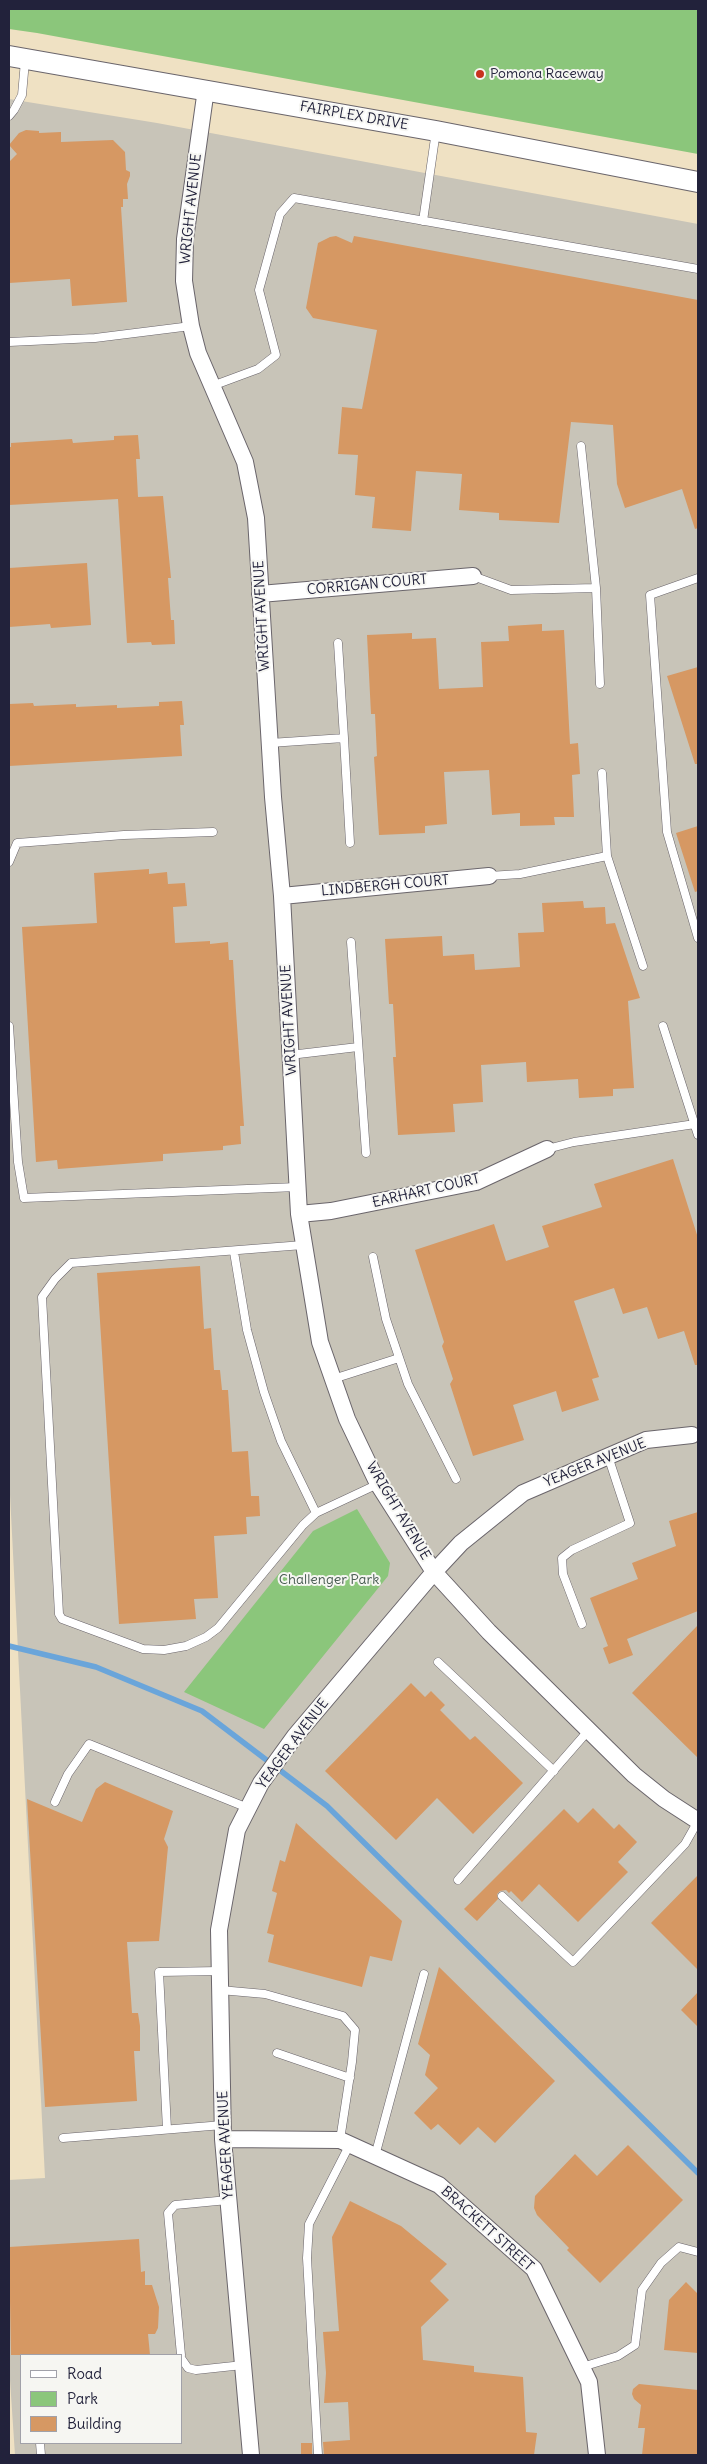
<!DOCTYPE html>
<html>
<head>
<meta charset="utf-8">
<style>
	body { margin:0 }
	#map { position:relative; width:707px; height:2464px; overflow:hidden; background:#efe1c3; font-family:Delius,sans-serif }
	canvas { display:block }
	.frame { position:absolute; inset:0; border:10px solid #22223b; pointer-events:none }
	.legend { position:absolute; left:20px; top:2354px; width:162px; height:90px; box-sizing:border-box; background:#f6f6f2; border:1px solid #a1a1a9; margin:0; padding:6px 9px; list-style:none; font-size:15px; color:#22223b }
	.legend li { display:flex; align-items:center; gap:10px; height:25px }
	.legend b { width:25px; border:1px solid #a1a1a9 }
</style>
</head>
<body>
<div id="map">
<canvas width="707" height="2464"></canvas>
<div class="frame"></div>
<ul class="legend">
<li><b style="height:6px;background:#fff"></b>Road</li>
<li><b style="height:14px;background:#8bc67b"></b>Park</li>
<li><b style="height:14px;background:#d69863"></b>Building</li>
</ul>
</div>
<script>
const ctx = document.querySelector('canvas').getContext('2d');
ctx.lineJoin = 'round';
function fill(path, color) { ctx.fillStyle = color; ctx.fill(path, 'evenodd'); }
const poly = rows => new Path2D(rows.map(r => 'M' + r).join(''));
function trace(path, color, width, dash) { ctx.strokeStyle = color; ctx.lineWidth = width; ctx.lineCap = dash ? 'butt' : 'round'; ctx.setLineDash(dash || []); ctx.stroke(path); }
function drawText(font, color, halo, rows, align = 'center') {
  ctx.font = font + ' Delius,sans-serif'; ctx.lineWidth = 4; ctx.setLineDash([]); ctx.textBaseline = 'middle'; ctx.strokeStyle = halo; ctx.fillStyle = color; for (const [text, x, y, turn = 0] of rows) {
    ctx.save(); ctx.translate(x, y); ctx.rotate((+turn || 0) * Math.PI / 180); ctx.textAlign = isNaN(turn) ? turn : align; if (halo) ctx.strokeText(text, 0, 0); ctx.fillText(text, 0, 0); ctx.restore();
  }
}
fill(poly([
	[9,99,157,123,698,224,698,2455,15,2455,9,2365,9,2180,45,2178,9,1475],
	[21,2355,181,2355,181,2443,21,2443]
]), '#c8c4b8');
fill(poly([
	[9,9,698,9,698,154,37,33,9,29],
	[357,1509,390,1563,388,1576,264,1729,184,1692,313,1531]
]), '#8bc67b');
trace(poly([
	[9,1646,96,1667,202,1711,327,1806,698,2173]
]), '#6aa5da', 5.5);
fill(poly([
	[26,130,39,131,39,133,61,132,61,142,113,140,125,152,126,170,130,172,130,176,127,184,128,199,123,199,123,207,121,207,127,302,72,306,70,279,9,283,9,162,17,154,9,145,19,133],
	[336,236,352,243,354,236,698,300,698,528,695,529,682,489,625,508,617,484,613,425,571,422,559,523,499,520,499,513,459,510,462,474,416,471,411,531,372,528,375,497,355,495,358,455,338,454,342,407,362,409,377,330,313,318,306,308,318,243,330,237],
	[138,435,140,459,136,459,138,497,163,496,171,578,168,578,171,620,174,620,175,644,152,645,151,642,127,643,118,499,9,505,9,447,11,447,11,443,72,439,73,443,114,440,114,436],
	[87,563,91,625,51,628,50,624,9,627,9,568],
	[542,624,542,631,564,630,570,744,578,743,580,774,572,775,574,817,554,817,555,825,520,826,520,813,492,815,489,770,444,772,447,824,425,826,425,833,379,835,374,757,377,756,375,714,371,714,367,635,412,633,412,639,436,638,439,689,483,687,481,642,509,641,508,626],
	[698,667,698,764,695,764,667,676],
	[182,701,184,725,180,725,182,756,9,766,9,704,33,703,34,706,76,704,76,707,117,705,117,708,159,706,159,702],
	[698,826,698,891,695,892,676,833],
	[149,869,149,874,167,872,168,884,185,883,187,906,173,907,175,943,210,941,210,944,228,942,229,960,233,960,236,1011,244,1126,240,1126,241,1144,223,1146,223,1150,163,1154,163,1161,58,1169,57,1160,36,1162,22,927,97,923,94,873],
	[583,901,584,908,605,907,606,924,615,923,640,998,628,1001,634,1088,613,1089,613,1096,579,1098,578,1079,527,1082,526,1062,481,1065,483,1102,453,1104,455,1132,398,1135,393,1057,396,1057,393,1004,389,1004,385,939,442,936,443,956,474,954,475,970,520,967,518,933,544,932,542,903],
	[673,1159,698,1238,698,1365,695,1365,684,1331,658,1339,647,1307,623,1314,614,1288,574,1301,599,1377,592,1379,599,1400,562,1412,556,1391,513,1405,524,1440,473,1456,450,1384,453,1379,442,1346,444,1342,415,1250,494,1224,506,1261,549,1247,542,1226,602,1207,594,1184],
	[200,1266,204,1329,211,1328,214,1370,220,1370,222,1390,228,1390,232,1452,248,1451,251,1496,259,1496,260,1516,246,1517,247,1534,214,1536,218,1598,194,1599,196,1619,119,1624,97,1273],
	[698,1512,698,1611,627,1639,633,1655,609,1664,603,1648,608,1646,590,1598,638,1579,632,1563,676,1546,669,1521],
	[698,1625,698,1758,632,1693],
	[411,1683,425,1697,431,1691,445,1705,440,1710,470,1740,475,1736,523,1783,473,1834,437,1798,396,1840,325,1771],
	[105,1782,173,1811,164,1839,168,1847,159,1941,127,1942,132,2013,138,2013,140,2026,140,2051,134,2051,137,2101,45,2107,27,1799,82,1822,96,1789],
	[593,1808,614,1829,619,1824,637,1842,618,1862,628,1872,578,1922,539,1884,522,1902,511,1891,509,1893,506,1890,500,1891,497,1894,498,1899,477,1921,464,1909,564,1809,578,1823],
	[296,1823,402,1921,392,1961,370,1956,362,1987,268,1962,274,1935,267,1933,277,1893,272,1891,280,1860,285,1862],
	[698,1875,698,1970,651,1923],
	[439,1967,555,2081,495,2143,478,2127,460,2145,438,2124,431,2130,414,2113,438,2088,425,2075,430,2055,418,2044],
	[698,1992,698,2027,681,2010],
	[628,2145,683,2200,600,2283,567,2250,569,2248,537,2215,534,2208,535,2196,575,2154,597,2176],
	[350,2201,401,2226,447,2264,430,2281,449,2300,421,2327,423,2360,474,2366,474,2372,523,2377,526,2432,537,2433,534,2455,324,2455,323,2442,350,2440,348,2402,324,2403,326,2373,323,2332,339,2331,332,2237],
	[139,2239,141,2272,145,2271,145,2285,152,2285,159,2307,158,2328,155,2334,148,2334,150,2355,11,2355,9,2247],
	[686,2282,698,2294,698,2353,664,2350,669,2300],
	[639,2384,698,2390,698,2455,642,2455,645,2428,638,2428,641,2405,634,2399,632,2394,633,2389],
	[301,2443,312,2443,312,2455,301,2455]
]), '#d69863');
const service = poly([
	[9,116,14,110,22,95,25,61],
	[423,221,436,131],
	[9,342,95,338,191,326],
	[212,386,258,369,276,355,259,290,280,214,294,198,698,269],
	[473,576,511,590,596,588,581,446],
	[698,578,650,595,667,832,698,938],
	[596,588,600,684],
	[338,643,344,738],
	[270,743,344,738,350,843],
	[602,773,607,856,643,966],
	[9,862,17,843,124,835,213,832],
	[489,876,520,874,607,856],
	[351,942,366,1153],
	[9,1026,18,1162,24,1198,297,1187],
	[663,1026,698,1135],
	[290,1055,358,1047],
	[547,1149,574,1142,695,1124],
	[303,1245,71,1263,55,1279,42,1297,59,1614,62,1619,143,1649,164,1650,186,1646,206,1637,218,1628,303,1525,316,1513,378,1484],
	[234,1252,247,1330,264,1392,281,1441,316,1513],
	[373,1257,386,1319,408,1384,456,1479],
	[333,1379,399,1358],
	[582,1624,563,1574,562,1558,572,1550,630,1523,608,1456],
	[438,1662,554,1771],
	[55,1802,68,1774,89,1744,248,1808],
	[458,1880,588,1731],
	[502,1896,573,1962,685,1844,698,1821],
	[220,1990,265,1994,343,2016,355,2030,352,2062,340,2140],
	[277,2053,350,2078],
	[167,2129,159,1972,220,1971],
	[63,2138,223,2125],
	[375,2156,424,1974],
	[181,2355,168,2213,175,2205,228,2200],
	[181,2358,188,2368,196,2370,243,2365],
	[582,2367,618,2356,635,2345,642,2290,661,2263,679,2247,698,2252],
	[40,2443,41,2455],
	[318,2455,307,2258,309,2224,350,2144]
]);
const minor = poly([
	[206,89,185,239,184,281,191,326,198,353,245,462,256,518,273,797,282,896,299,1214,320,1342,347,1419,378,1484,434,1572,489,1632,634,1775,664,1799,698,1821],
	[260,594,473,576],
	[282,896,489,876],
	[299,1214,331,1211,476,1182,547,1149],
	[223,2139,340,2140,439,2185,534,2269,589,2382,597,2455],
	[251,2455,223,2139,219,1930,237,1830,261,1783,295,1736,434,1572,461,1543,523,1493,646,1440,692,1435]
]);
const tertiary = poly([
	[9,56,436,131,698,182]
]);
trace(service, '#6a656b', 9);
trace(minor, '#6a656b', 18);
trace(tertiary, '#6a656b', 22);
trace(service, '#fff', 8);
trace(minor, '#fff', 16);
trace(tertiary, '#fff', 20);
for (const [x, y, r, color] of [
	[480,74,5,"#c8321e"]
]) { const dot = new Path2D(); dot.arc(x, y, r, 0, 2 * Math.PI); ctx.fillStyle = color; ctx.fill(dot); trace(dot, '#f6f6f2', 2); }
drawText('14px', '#22223b', '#f6f6f2', [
	["Pomona Raceway",490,74]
], 'left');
drawText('14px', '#22223b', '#f6f6f2', [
	["FAIRPLEX DRIVE",354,116,10],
	["WRIGHT AVENUE",191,209,-84],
	["CORRIGAN COURT",367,585,-5],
	["WRIGHT AVENUE",262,616,-93],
	["LINDBERGH COURT",385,886,-5],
	["WRIGHT AVENUE",289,1020,-93],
	["EARHART COURT",426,1191,-13],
	["YEAGER AVENUE",595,1463,-22],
	["WRIGHT AVENUE",398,1511,59],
	["YEAGER AVENUE",293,1744,-53],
	["YEAGER AVENUE",226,2145,-93],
	["BRACKETT STREET",487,2229,42]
]);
drawText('14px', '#475b51', '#f6f6f2', [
	["Challenger Park",329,1580]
]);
</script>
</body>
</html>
